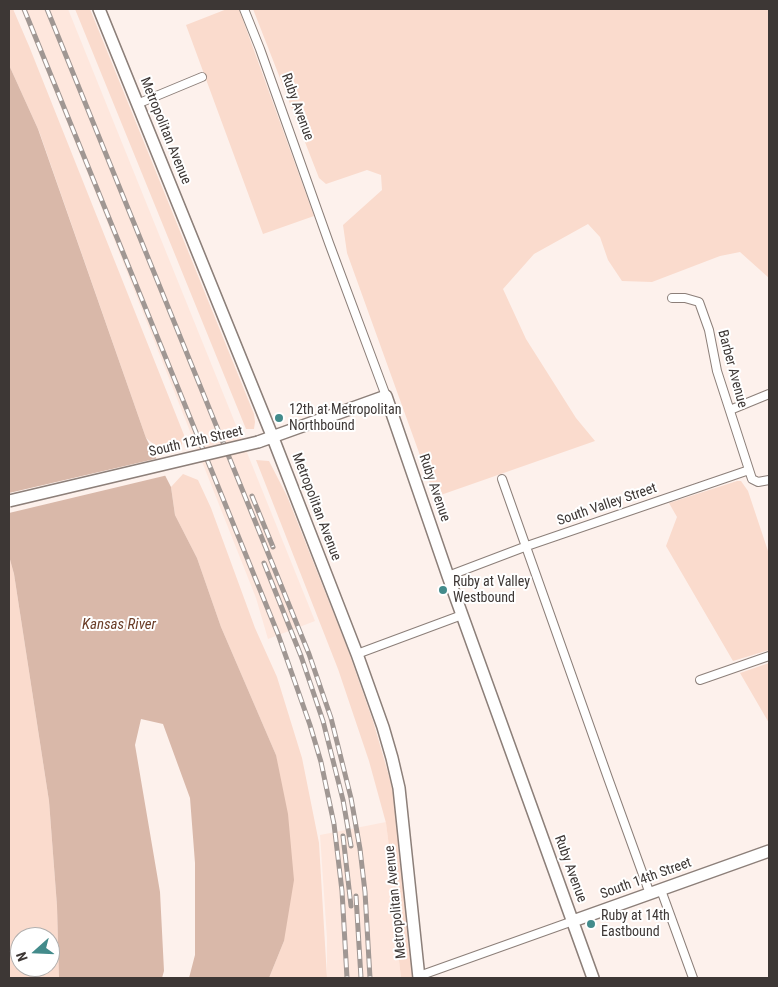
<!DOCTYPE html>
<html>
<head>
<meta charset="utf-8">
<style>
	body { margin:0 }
	#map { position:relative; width:778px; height:987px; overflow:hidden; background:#fdf1ec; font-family:"Roboto Condensed",sans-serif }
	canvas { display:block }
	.frame { position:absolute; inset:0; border:10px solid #3d3735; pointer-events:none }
	.north { position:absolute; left:10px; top:927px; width:50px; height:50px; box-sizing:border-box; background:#fff; border:1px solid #b1afae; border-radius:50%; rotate:250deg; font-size:14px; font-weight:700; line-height:20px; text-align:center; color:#3d3735 }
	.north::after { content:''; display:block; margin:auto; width:18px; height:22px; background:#438b8b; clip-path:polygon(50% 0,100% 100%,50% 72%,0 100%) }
</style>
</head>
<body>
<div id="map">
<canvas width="778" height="987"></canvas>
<div class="frame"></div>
<div class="north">N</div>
</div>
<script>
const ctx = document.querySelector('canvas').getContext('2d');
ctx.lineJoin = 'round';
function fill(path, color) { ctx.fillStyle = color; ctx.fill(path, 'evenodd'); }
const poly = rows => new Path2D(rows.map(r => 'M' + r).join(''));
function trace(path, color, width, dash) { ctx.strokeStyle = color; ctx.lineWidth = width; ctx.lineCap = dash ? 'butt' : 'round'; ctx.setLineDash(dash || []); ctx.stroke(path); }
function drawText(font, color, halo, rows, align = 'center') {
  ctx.font = font + ' "Roboto Condensed",sans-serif'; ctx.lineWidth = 4; ctx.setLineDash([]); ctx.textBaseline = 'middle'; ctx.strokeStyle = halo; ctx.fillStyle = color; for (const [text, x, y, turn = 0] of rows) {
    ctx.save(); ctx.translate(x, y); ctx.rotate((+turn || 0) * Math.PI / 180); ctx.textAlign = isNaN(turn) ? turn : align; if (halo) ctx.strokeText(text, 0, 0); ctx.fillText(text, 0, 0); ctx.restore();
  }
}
fill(poly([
	[21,9,68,9,315,621,268,639,256,598,100,204],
	[386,822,394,885,396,934,401,978,327,978,327,938,320,835]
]), '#fee7dd');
fill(poly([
	[9,9,13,9,29,46,184,435,181,448,161,450,146,438,39,131,9,65],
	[75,9,90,9,254,414,255,422,254,429,246,429],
	[227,9,239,9,314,216,263,234,186,25],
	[253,9,769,9,769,278,740,252,720,256,652,282,622,281,608,260,600,237,588,224,534,254,503,289,526,339,576,418,595,441,435,497,347,253,343,225,382,190,381,175,367,170,326,184,319,178],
	[256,460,269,461,287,496,347,647,373,721,391,783,399,823,414,978,401,978,396,934,394,885,386,823,369,761,338,669],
	[183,474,198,480,211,508,255,628,277,677,302,758,319,843,327,978,269,978,284,941,276,755,221,627,197,558,175,515,171,487],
	[737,481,741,481,748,491,769,554,769,650,733,661,666,546,677,517,669,503],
	[9,556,14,574,49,801,57,906,59,978,9,978],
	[20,937,50,937,50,967,20,967],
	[769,663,769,723,740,673]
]), '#fadbcd');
fill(poly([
	[9,65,38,129,146,438,171,487,175,515,197,558,221,627,276,755,288,814,294,880,284,941,269,978,189,978,195,955,195,863,190,798,163,724,141,719,135,745,160,892,164,971,162,978,59,978,57,906,49,801,14,574,9,556]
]), '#d9b8a9');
fill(poly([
	[159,458,168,475,9,513,9,493]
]), '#fdf1ec');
const street = poly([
	[244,9,260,49,329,243,386,396],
	[137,104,202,77],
	[672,298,685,298,699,302,709,330,717,371,752,479,758,482,769,480],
	[730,410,769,394],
	[502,479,608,778,650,894],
	[448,576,527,546,749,470],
	[357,654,462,615],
	[700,680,769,656],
	[661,890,693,978],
	[419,976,573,921]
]);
const secondary = poly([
	[99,9,273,438,357,654,383,727,392,758,399,788,419,978],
	[258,442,386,396,448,576,593,978],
	[573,921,769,851]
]);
trace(street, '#8c7f79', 10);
trace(secondary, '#8c7f79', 14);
trace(street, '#fff', 8);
trace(secondary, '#fff', 11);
const rail = poly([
	[24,9,278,634,310,725,321,762,334,824,342,891,347,978],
	[47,9,309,654,331,718,351,798,360,849,365,892,370,978],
	[252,496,273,547],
	[264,563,301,656,323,721,343,800,351,846],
	[343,836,351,906],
	[356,896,361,978]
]);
trace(rail, '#a09793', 5);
trace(rail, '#fff', 3, [9]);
const secondaryBridge = poly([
	[9,501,258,442]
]);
trace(secondaryBridge, '#8c7f79', 14, []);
trace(secondaryBridge, '#fff', 11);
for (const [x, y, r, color] of [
	[279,418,5,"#438b8b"],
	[443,590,5,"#438b8b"],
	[591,924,5,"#438b8b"]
]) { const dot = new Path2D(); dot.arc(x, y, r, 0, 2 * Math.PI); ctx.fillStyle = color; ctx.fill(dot); trace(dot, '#fff', 2); }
drawText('14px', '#3d3735', '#fff', [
	["Ruby Avenue",297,107,70],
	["Metropolitan Avenue",165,131,68],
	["Barber Avenue",732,369,75],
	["South 12th Street",196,442,-13],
	["Ruby Avenue",434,488,71],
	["South Valley Street",607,505,-19],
	["Metropolitan Avenue",316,507,69],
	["Ruby Avenue",570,869,70],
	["South 14th Street",646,879,-20],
	["Metropolitan Avenue",396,902,-96]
]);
drawText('14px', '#3d3735', '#fff', [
	["12th at Metropolitan",289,410],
	["Northbound",289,426],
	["Ruby at Valley",453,582],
	["Westbound",453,598],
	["Ruby at 14th",601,916],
	["Eastbound",601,932]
], 'left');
drawText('italic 15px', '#6a3c26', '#fff', [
	["Kansas River",119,625]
]);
</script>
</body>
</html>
